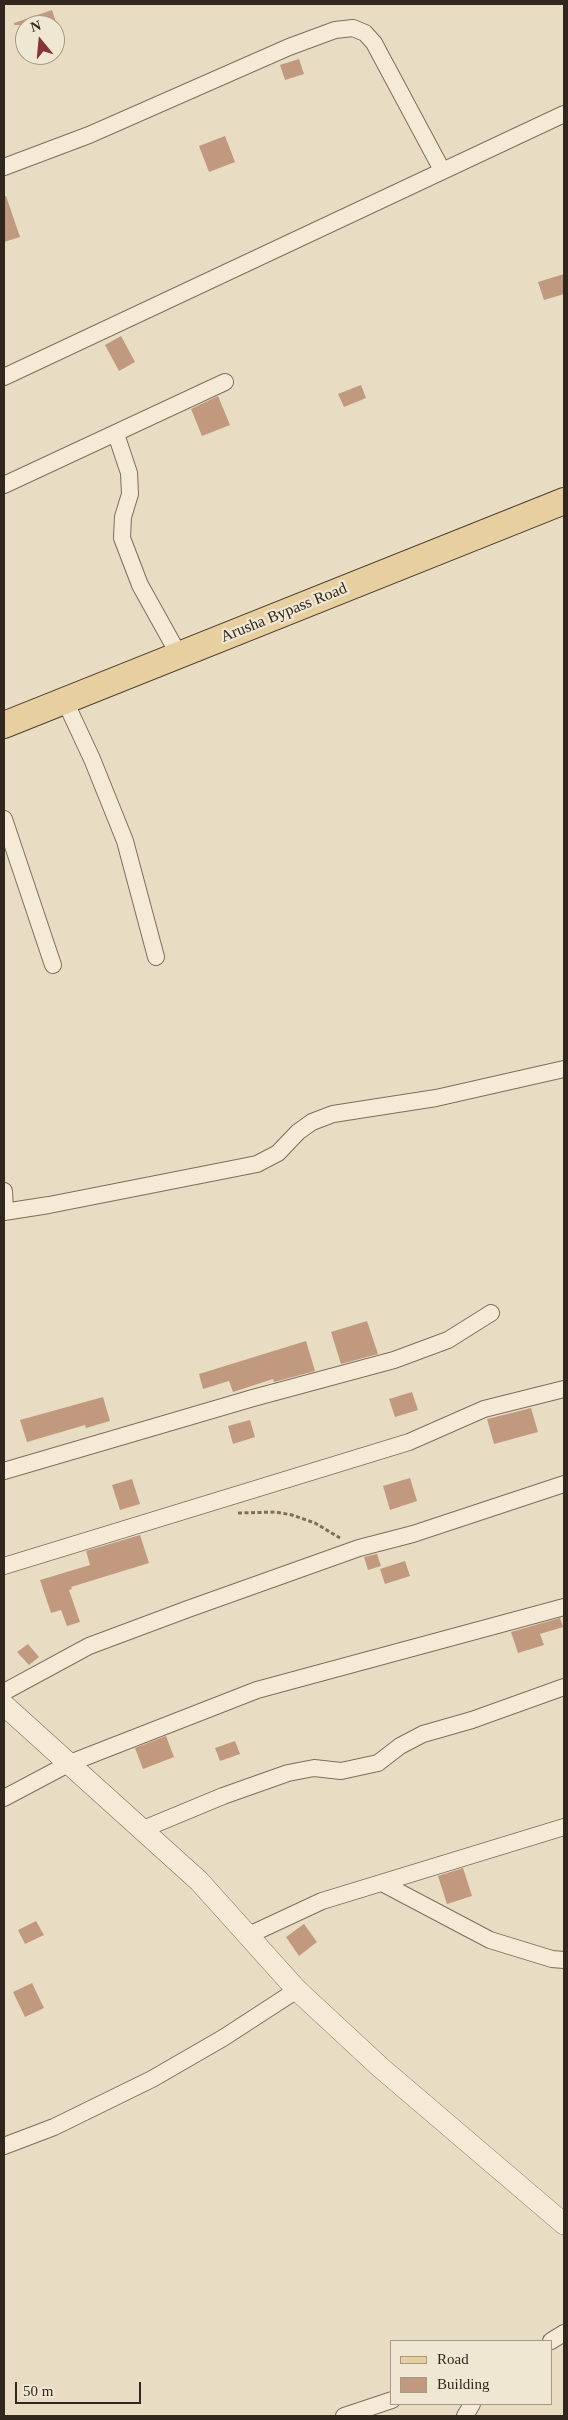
<!DOCTYPE html>
<html>
<head>
<meta charset="utf-8">
<style>
	body { margin:0 }
	#map { position:relative; width:568px; height:2420px; overflow:hidden; background:#e8dcc3; font-family:"Times New Roman",serif }
	canvas { display:block }
	.frame { position:absolute; inset:0; border:5px solid #31271e; pointer-events:none }
	.legend { position:absolute; left:390px; top:2340px; width:162px; height:65px; box-sizing:border-box; background:#f0e7d2; border:1px solid #a49a8a; margin:0; padding:6px 9px; list-style:none; font-size:15px; color:#31271e }
	.legend li { display:flex; align-items:center; gap:10px; height:25px }
	.legend b { width:25px; border:1px solid #a49a8a }
	.north { position:absolute; left:15px; top:15px; width:50px; height:50px; box-sizing:border-box; background:#f0e7d2; border:1px solid #a49a8a; border-radius:50%; rotate:343deg; font-size:14px; font-weight:700; line-height:20px; text-align:center; color:#31271e }
	.north::after { content:''; display:block; margin:auto; width:18px; height:22px; background:#873436; clip-path:polygon(50% 0,100% 100%,50% 72%,0 100%) }
	.scale { position:absolute; left:15px; top:2382px; width:126px; height:22px; box-sizing:border-box; border:2px solid #31271e; border-top:0; padding-left:6px; font-size:15px; line-height:18px; white-space:nowrap; color:#31271e; -webkit-text-stroke:4px #f0e7d2; paint-order:stroke }
</style>
</head>
<body>
<div id="map">
<canvas width="568" height="2420"></canvas>
<div class="frame"></div>
<ul class="legend">
<li><b style="height:6px;background:#e7cf9f"></b>Road</li>
<li><b style="height:14px;background:#c1997e"></b>Building</li>
</ul>
<div class="north">N</div>
<div class="scale">50 m</div>
</div>
<script>
const ctx = document.querySelector('canvas').getContext('2d');
ctx.lineJoin = 'round';
function fill(path, color) { ctx.fillStyle = color; ctx.fill(path, 'evenodd'); }
const poly = rows => new Path2D(rows.map(r => 'M' + r).join(''));
function trace(path, color, width, dash) { ctx.strokeStyle = color; ctx.lineWidth = width; ctx.lineCap = dash ? 'butt' : 'round'; ctx.setLineDash(dash || []); ctx.stroke(path); }
function drawText(font, color, halo, rows, align = 'center') {
  ctx.font = font + ' "Times New Roman",serif'; ctx.lineWidth = 4.5; ctx.setLineDash([]); ctx.textBaseline = 'middle'; ctx.strokeStyle = halo; ctx.fillStyle = color; for (const [text, x, y, turn = 0] of rows) {
    ctx.save(); ctx.translate(x, y); ctx.rotate((+turn || 0) * Math.PI / 180); ctx.textAlign = isNaN(turn) ? turn : align; if (halo) ctx.strokeText(text, 0, 0); ctx.fillText(text, 0, 0); ctx.restore();
  }
}
fill(poly([
	[52,10,57,25,14,25,14,23],
	[299,59,304,74,285,80,280,65],
	[225,136,235,162,209,172,199,146],
	[6,196,20,237,4,242,4,197],
	[564,274,564,294,544,300,538,282],
	[121,336,135,362,119,371,105,345],
	[361,385,366,398,344,407,338,394],
	[218,396,230,425,202,436,191,409],
	[367,1321,378,1354,341,1364,331,1332],
	[306,1341,315,1371,274,1382,273,1379,233,1392,229,1381,203,1389,199,1374],
	[412,1392,418,1410,395,1417,389,1399],
	[103,1397,110,1421,86,1428,85,1425,27,1442,20,1420],
	[531,1408,538,1432,494,1444,487,1419],
	[250,1420,255,1437,233,1444,228,1426],
	[410,1478,417,1501,390,1510,383,1486],
	[132,1479,140,1504,120,1510,112,1485],
	[140,1535,149,1563,71,1587,72,1589,69,1590,80,1622,67,1626,61,1610,51,1613,40,1580,90,1565,86,1551],
	[377,1554,381,1566,368,1570,364,1557],
	[405,1561,410,1576,385,1584,380,1569],
	[560,1618,563,1627,540,1634,544,1645,518,1653,511,1632],
	[28,1644,39,1657,29,1665,17,1652],
	[166,1736,174,1757,143,1769,135,1748],
	[235,1741,240,1754,220,1761,215,1748],
	[463,1868,472,1896,447,1904,438,1876],
	[36,1921,44,1935,25,1944,18,1930],
	[304,1924,317,1942,299,1956,286,1937],
	[32,1983,44,2008,25,2017,13,1992]
]), '#c1997e');
const minor = poly([
	[4,167,89,135,289,47,335,30,353,28,365,33,374,43,442,170],
	[4,377,564,114],
	[116,434,129,473,130,494,123,517,122,538,140,585,179,655],
	[4,485,225,382],
	[65,701,92,759,125,841,156,957],
	[4,819,53,965],
	[4,1191,5,1211],
	[4,1212,49,1205,257,1164,278,1153,298,1132,312,1122,333,1114,436,1098,564,1069],
	[4,1471,253,1398,394,1360,448,1340,491,1313],
	[4,1566,409,1442,484,1409,564,1389],
	[4,1692,89,1646,188,1609,359,1548,413,1534,564,1484],
	[4,1798,70,1763,257,1690,564,1607],
	[141,1830,223,1796,288,1773,314,1768,341,1771,378,1763,400,1746,423,1734,472,1720,564,1687],
	[382,1883,490,1940,552,1959,564,1960],
	[249,1935,322,1901,564,1827],
	[4,2146,54,2127,152,2079,223,2038,297,1990],
	[551,2341,564,2333],
	[344,2416,392,2400],
	[465,2416,472,2404]
]);
const tertiary = poly([
	[4,1705,199,1881,297,1990,380,2067,564,2224]
]);
const primary = poly([
	[4,725,564,501]
]);
trace(minor, '#7f6e5c', 18);
trace(tertiary, '#7f6e5c', 22);
trace(primary, '#4e3d30', 28);
trace(poly([
	[238,1513,276,1512,292,1515,315,1523,340,1538]
]), '#7f6e5c', 3, [4, 2.5]);
trace(minor, '#f4ead5', 16);
trace(tertiary, '#f4ead5', 21);
trace(primary, '#e7cf9f', 26);
drawText('16px', '#31271e', '#f0e7d2', [
	["Arusha Bypass Road",284,613,-22]
]);
</script>
</body>
</html>
